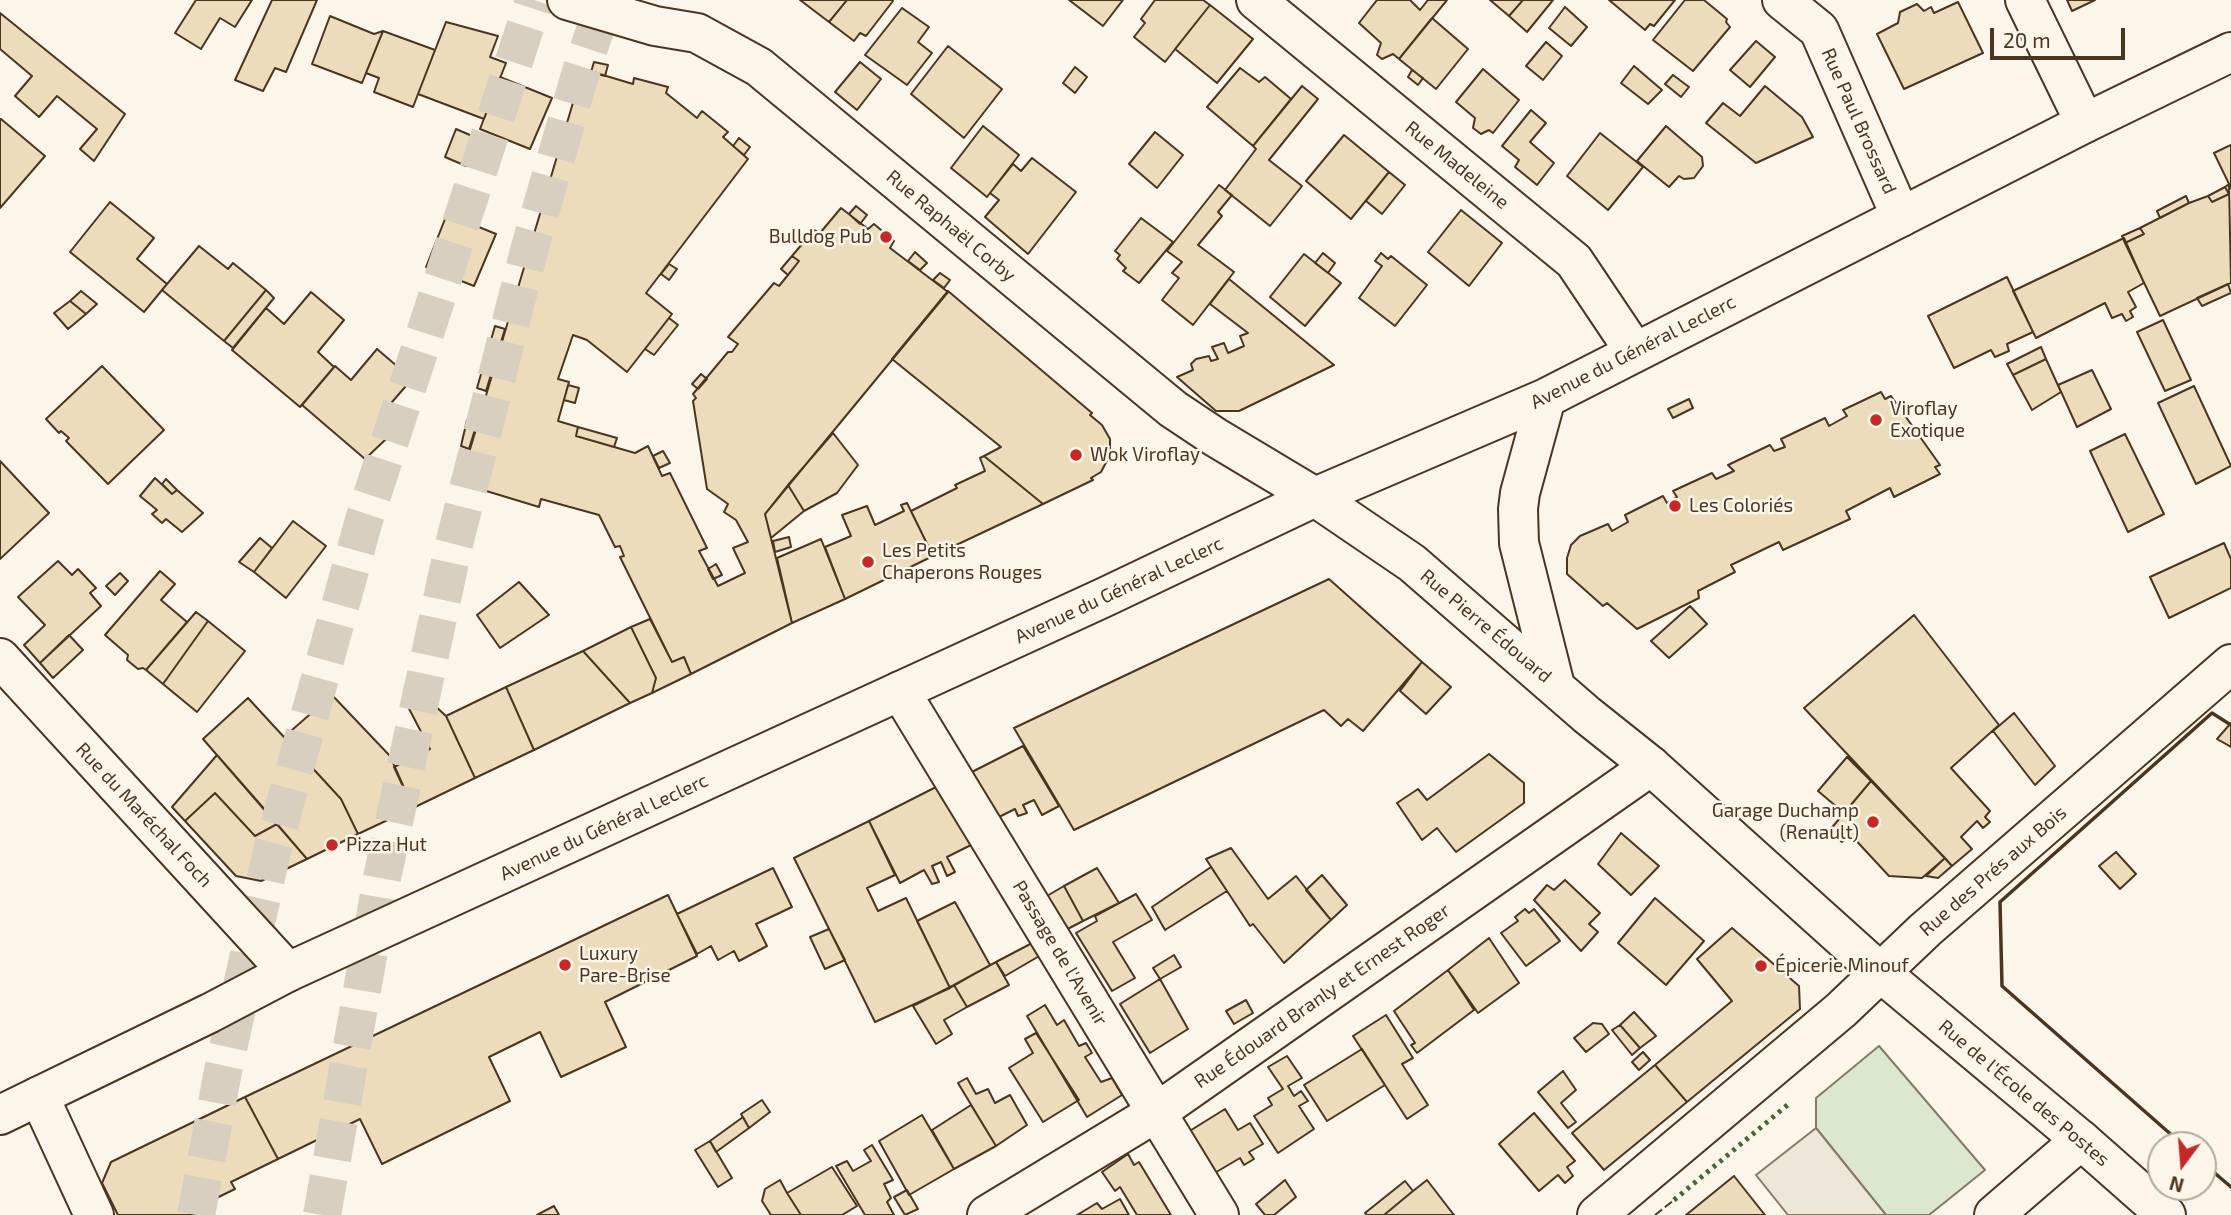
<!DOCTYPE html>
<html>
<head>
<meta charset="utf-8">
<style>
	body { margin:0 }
	#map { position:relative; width:2231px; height:1215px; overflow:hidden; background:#fbf6e9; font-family:"Exo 2",sans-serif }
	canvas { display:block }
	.north { position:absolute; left:2147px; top:1131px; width:70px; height:70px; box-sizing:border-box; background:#fbf6e9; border:2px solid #b4a999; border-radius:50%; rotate:196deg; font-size:19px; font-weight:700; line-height:28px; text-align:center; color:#4a3520 }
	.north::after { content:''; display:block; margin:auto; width:24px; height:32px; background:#c62828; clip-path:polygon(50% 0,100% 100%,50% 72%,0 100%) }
	.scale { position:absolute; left:1990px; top:28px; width:135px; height:32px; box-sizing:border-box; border:4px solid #4a3520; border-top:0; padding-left:9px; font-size:21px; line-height:24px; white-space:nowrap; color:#4a3520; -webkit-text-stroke:5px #fbf6e9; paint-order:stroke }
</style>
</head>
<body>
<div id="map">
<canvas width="2231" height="1215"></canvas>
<div class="north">N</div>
<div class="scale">20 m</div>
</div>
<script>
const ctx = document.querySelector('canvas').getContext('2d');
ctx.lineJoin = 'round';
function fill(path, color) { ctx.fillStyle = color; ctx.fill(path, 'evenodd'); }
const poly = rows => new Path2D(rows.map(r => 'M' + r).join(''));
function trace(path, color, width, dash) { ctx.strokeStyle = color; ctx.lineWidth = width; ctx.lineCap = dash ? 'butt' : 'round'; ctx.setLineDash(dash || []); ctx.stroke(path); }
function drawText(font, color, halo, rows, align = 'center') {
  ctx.font = font + ' "Exo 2",sans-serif'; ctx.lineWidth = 5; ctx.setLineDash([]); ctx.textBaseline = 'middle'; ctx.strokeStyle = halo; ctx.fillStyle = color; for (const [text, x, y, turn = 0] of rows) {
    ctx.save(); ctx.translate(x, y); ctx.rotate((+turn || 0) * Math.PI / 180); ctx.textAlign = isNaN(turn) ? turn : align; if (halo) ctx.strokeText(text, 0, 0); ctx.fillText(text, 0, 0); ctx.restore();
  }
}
const green = poly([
	[1879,1046,1985,1170,1929,1215,1886,1215,1816,1128,1816,1098,1879,1046]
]);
fill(green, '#dce7d0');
trace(green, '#887966', 2);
const parking = poly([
	[1816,1128,1886,1215,1788,1215,1756,1175,1816,1128]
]);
fill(parking, '#ede7d9');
trace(parking, '#887966', 2);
const building = poly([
	[196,0,252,0,235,27,220,18,201,49,175,33,196,0],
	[272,0,317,0,286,72,275,68,263,91,235,80,272,0],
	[800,0,847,0,829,22,800,0],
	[847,0,892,0,893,1,866,36,860,33,854,41,829,22,847,0],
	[1069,0,1123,0,1103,26,1069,0],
	[1155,0,1203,0,1210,5,1165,62,1134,37,1145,23,1141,19,1155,0],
	[1377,0,1410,0,1420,10,1428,0,1447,0,1399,59,1393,54,1382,59,1377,55,1381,43,1359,23,1377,0],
	[1490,0,1523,0,1509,16,1490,0],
	[1523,0,1553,0,1527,32,1509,16,1523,0],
	[1609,0,1675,0,1654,26,1650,24,1645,30,1609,0],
	[1685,0,1704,0,1727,19,1726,22,1730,27,1693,71,1653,40,1685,0],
	[2067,0,2095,0,2072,11,2067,0],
	[1958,2,1983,53,1904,89,1877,34,1898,23,1900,12,1917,4,1924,11,1931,7,1934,13,1958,2],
	[1210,5,1253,39,1217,83,1175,49,1210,5],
	[1565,7,1587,27,1571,46,1549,28,1565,7],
	[902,8,929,27,918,42,932,53,907,85,865,55,902,8],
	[0,13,125,114,94,161,80,149,97,129,57,96,39,117,15,96,32,76,0,49,0,13],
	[330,16,374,34,383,31,362,83,312,64,330,16],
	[1432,18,1468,49,1436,89,1399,59,1432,18],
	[446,22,498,36,490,57,506,63,484,119,418,94,446,22],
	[383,31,435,50,413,107,374,92,379,78,366,73,383,31],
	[1756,41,1775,57,1750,87,1730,70,1756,41],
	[1546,42,1562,56,1543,80,1526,66,1546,42],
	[948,46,1002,89,964,138,911,94,948,46],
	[594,62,608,65,605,76,591,72,594,62],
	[860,62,881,79,857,110,835,92,860,62],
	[1634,66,1662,90,1648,104,1621,83,1634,66],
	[1075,67,1087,77,1075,93,1063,83,1075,67],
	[1240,68,1259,82,1265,77,1291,99,1253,146,1207,107,1240,68],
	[583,69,633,84,634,78,668,87,666,93,697,118,702,111,728,132,723,137,748,159,646,293,672,314,627,372,587,340,573,335,558,379,569,382,558,421,578,427,576,436,635,453,648,446,662,476,670,473,707,548,699,551,718,586,745,573,733,548,748,542,736,520,724,512,728,504,707,489,693,401,696,398,693,394,728,352,732,352,738,344,728,337,774,283,779,286,788,275,799,261,792,256,814,230,820,233,841,208,868,229,874,224,894,241,890,248,948,292,765,514,792,623,691,674,684,657,672,662,620,557,624,556,620,546,615,547,599,515,541,499,539,507,460,483,583,69],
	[1483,69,1519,100,1493,133,1489,130,1481,134,1473,128,1475,118,1456,102,1483,69],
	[1412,70,1423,78,1418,85,1408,77,1412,70],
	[1673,75,1689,87,1681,97,1665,84,1673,75],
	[500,77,552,98,530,149,480,129,500,77],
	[1302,86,1318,99,1269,160,1302,186,1270,226,1225,190,1256,149,1253,146,1302,86],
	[1765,86,1802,117,1813,137,1756,163,1706,123,1723,103,1740,116,1765,86],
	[1531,110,1546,123,1530,142,1554,163,1537,185,1515,167,1519,160,1502,146,1531,110],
	[1,119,45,156,0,208,0,120,1,119],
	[983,126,1019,155,987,197,951,168,983,126],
	[1666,126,1702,157,1703,166,1694,178,1684,179,1679,176,1669,187,1637,161,1666,126],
	[456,129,477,138,466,166,445,157,456,129],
	[1155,132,1183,155,1157,188,1129,164,1155,132],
	[1600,133,1643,167,1608,210,1567,176,1600,133],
	[1344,135,1389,172,1351,219,1306,181,1344,135],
	[739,138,750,147,744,155,733,146,739,138],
	[2231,145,2231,188,2214,153,2231,145],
	[1032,158,1076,192,1028,254,985,217,999,200,990,193,1013,164,1021,171,1032,158],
	[1389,172,1405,185,1382,214,1366,201,1389,172],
	[2229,184,2231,283,2160,316,2125,243,2144,234,2140,228,2189,203,2208,196,2212,202,2229,194,2225,187,2229,184],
	[1219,185,1232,195,1218,212,1222,216,1198,245,1234,272,1193,325,1162,300,1179,278,1172,273,1182,262,1167,251,1219,185],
	[2225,187,2229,194,2212,202,2208,196,2225,187],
	[2186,196,2189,203,2160,218,2157,211,2186,196],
	[110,202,154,238,137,259,167,284,144,312,70,252,110,202],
	[856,206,867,215,860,224,849,214,856,206],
	[1461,210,1502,243,1469,286,1428,252,1461,210],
	[447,214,496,234,474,286,426,267,447,214],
	[1141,218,1173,242,1139,283,1123,271,1126,268,1117,259,1120,255,1115,251,1141,218],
	[2140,228,2144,234,2125,243,2122,236,2140,228],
	[2124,238,2144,283,2128,292,2136,307,2130,311,2133,317,2126,321,2122,314,2112,318,2105,303,2036,338,2013,291,2124,238],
	[199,246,228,269,233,263,266,290,224,341,162,290,199,246],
	[915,252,927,263,920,270,908,261,915,252],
	[1323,253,1335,263,1328,273,1315,263,1323,253],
	[1381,253,1388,259,1391,256,1427,285,1395,326,1359,298,1382,266,1375,261,1381,253],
	[1304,254,1341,283,1305,326,1270,297,1304,254],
	[792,256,799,261,788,275,781,269,792,256],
	[669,264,677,269,669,280,661,274,669,264],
	[940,273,950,280,944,288,933,280,940,273],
	[2007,277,2033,332,2007,344,2009,351,1995,357,1991,350,1954,368,1928,316,2007,277],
	[1229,279,1334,365,1239,411,1216,411,1177,377,1193,370,1191,364,1196,359,1209,356,1211,361,1218,359,1212,347,1224,343,1228,353,1244,346,1240,336,1248,333,1210,304,1229,279],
	[2228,284,2231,293,2202,306,2197,298,2228,284],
	[266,290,274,298,233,348,224,341,266,290],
	[81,291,97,304,86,314,70,301,81,291],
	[948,291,1092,413,1090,415,1102,425,1110,439,1110,455,1101,472,1091,478,1093,480,1043,504,984,456,1001,447,892,359,948,291],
	[311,292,344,320,318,352,334,367,300,407,232,350,266,308,284,324,311,292],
	[70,301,86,314,68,329,54,313,70,301],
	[669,318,678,325,654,355,645,349,669,318],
	[2163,320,2191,380,2165,391,2137,332,2163,320],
	[495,326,505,329,486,391,477,388,495,326],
	[2041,347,2046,359,2013,375,2007,364,2041,347],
	[377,349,412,379,386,409,403,423,365,459,302,405,335,366,351,380,377,349],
	[2046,359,2061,392,2032,410,2013,375,2046,359],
	[102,366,164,430,108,484,66,441,69,438,61,431,59,433,46,419,102,366],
	[2092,370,2111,409,2077,427,2058,385,2092,370],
	[701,374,707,379,698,389,692,384,701,374],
	[568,385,579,388,575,403,564,400,568,385],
	[2194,386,2231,466,2196,484,2158,403,2194,386],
	[1881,392,1885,399,1891,396,1940,465,1935,467,1940,474,1894,497,1890,488,1846,511,1850,519,1783,550,1779,542,1731,565,1735,572,1698,591,1699,598,1637,629,1607,603,1603,606,1567,574,1567,558,1571,545,1580,536,1608,524,1612,531,1628,522,1625,515,1663,496,1667,503,1677,497,1673,491,1712,473,1716,479,1734,471,1728,465,1770,445,1774,451,1785,447,1781,439,1825,418,1829,426,1847,416,1843,410,1881,392],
	[1689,399,1693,408,1673,418,1668,409,1689,399],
	[467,420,477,423,469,449,461,446,467,420],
	[578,427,617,438,614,447,576,436,578,427],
	[833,433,858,465,837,493,804,511,788,485,833,433],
	[2125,434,2164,514,2128,532,2090,451,2125,434],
	[663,451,670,463,659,468,653,456,663,451],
	[984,456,1043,504,933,556,911,511,957,488,955,485,985,471,980,458,984,456],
	[0,461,49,513,0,559,0,461],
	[155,478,172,494,177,490,203,513,182,532,166,519,162,523,152,514,157,510,140,496,155,478],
	[166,479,177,490,172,494,162,484,166,479],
	[788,485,804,511,771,538,765,514,788,485],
	[907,503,933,556,845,599,825,547,851,536,842,515,867,506,875,525,904,511,901,505,907,503],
	[293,521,326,546,286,598,254,572,293,521],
	[789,537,791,547,775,552,773,541,789,537],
	[260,538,272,548,254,572,239,562,260,538],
	[821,539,845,599,792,623,777,558,821,539],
	[2224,543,2231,559,2231,588,2169,618,2150,577,2224,543],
	[58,561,72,575,78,569,96,588,90,593,101,606,40,663,24,645,45,625,18,597,58,561],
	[716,564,722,575,713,579,708,569,716,564],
	[160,571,175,584,161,600,187,622,146,670,143,668,138,669,127,660,128,655,105,635,160,571],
	[120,573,128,581,115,595,106,586,120,573],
	[1329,579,1422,662,1363,731,1348,719,1341,726,1324,710,1074,830,1014,728,1329,579],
	[519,582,549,615,500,648,477,615,519,582],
	[1690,606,1707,624,1669,658,1651,641,1690,606],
	[196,612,208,621,163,684,146,670,196,612],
	[1914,615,1999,725,1951,768,1990,811,1985,817,1990,822,1983,828,1977,821,1961,837,1972,849,1952,866,1804,708,1914,615],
	[650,619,672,662,684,657,691,674,652,693,656,678,631,627,650,619],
	[208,621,245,651,197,712,163,684,208,621],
	[631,627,656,678,652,693,630,703,583,651,631,627],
	[69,635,83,650,53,678,40,663,69,635],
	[583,651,630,703,534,750,506,687,583,651],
	[1422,662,1451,687,1426,714,1400,691,1422,662],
	[506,687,534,750,475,778,446,716,506,687],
	[420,692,446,716,475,778,413,808,394,767,430,749,405,701,420,692],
	[332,695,390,756,413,808,358,834,341,799,284,737,332,695],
	[248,698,341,799,358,834,307,859,203,739,248,698],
	[2014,713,2055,766,2035,785,1993,731,2014,713],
	[2231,723,2231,747,2217,739,2231,723],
	[1023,746,1059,806,1042,815,1034,800,1023,805,1027,813,1018,816,1015,809,993,820,966,775,1023,746],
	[1489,754,1524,783,1524,803,1456,852,1437,828,1422,840,1397,803,1418,789,1427,800,1489,754],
	[217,755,266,811,277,824,255,836,215,793,185,821,172,807,217,755],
	[1847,757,1871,781,1844,813,1818,791,1847,757],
	[1871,781,1945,858,1922,878,1889,876,1850,834,1842,842,1829,831,1871,781],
	[940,785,975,843,947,857,955,872,947,876,941,862,932,866,939,882,932,884,924,870,900,883,869,821,940,785],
	[215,793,255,836,277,824,307,859,261,881,236,876,185,821,215,793],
	[869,821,895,875,867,888,878,911,906,898,950,988,875,1022,794,858,869,821],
	[1621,833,1659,866,1631,895,1598,864,1621,833],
	[1231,848,1268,899,1296,876,1331,920,1284,963,1253,924,1250,926,1206,859,1231,848],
	[2116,852,2136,874,2120,889,2099,866,2116,852],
	[1945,858,1952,866,1938,878,1926,876,1945,858],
	[1211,867,1227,891,1165,930,1152,907,1211,867],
	[773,868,792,907,756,924,767,946,739,961,734,951,718,960,711,946,697,954,677,914,773,868],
	[1097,868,1119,903,1083,921,1064,886,1097,868],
	[1322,875,1347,905,1331,920,1306,890,1322,875],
	[1565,880,1600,913,1589,924,1598,932,1581,951,1534,900,1547,885,1554,890,1565,880],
	[1064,886,1083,921,1058,934,1040,900,1064,886],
	[1136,894,1152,920,1113,942,1135,978,1112,991,1076,933,1097,921,1095,916,1136,894],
	[668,895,697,956,605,1002,626,1047,561,1077,540,1032,489,1057,510,1101,382,1164,360,1119,278,1159,245,1097,668,895],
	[1655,898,1704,941,1666,985,1618,943,1655,898],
	[955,902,990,965,950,988,917,921,955,902],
	[1525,909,1529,913,1534,909,1560,941,1526,966,1501,933,1518,921,1515,917,1525,909],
	[1732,928,1799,986,1800,1009,1687,1102,1655,1065,1732,1001,1697,959,1732,928],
	[829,929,845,960,825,969,810,937,829,929],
	[1489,938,1519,983,1478,1013,1448,970,1489,938],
	[1034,942,1041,955,1005,976,996,962,1034,942],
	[1174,955,1181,967,1160,979,1153,968,1174,955],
	[996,962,1009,985,967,1007,954,985,996,962],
	[1448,970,1474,1010,1417,1053,1411,1045,1415,1043,1394,1011,1448,970],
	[1160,979,1188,1029,1150,1053,1120,1004,1160,979],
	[954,985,967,1007,944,1020,952,1034,936,1044,913,1006,954,985],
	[1246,1000,1253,1013,1234,1024,1226,1011,1246,1000],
	[1045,1005,1057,1025,1064,1020,1079,1046,1086,1043,1092,1053,1085,1057,1101,1082,1112,1078,1122,1095,1087,1117,1027,1016,1045,1005],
	[1634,1012,1656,1036,1640,1048,1620,1025,1634,1012],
	[1386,1015,1413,1058,1402,1064,1428,1105,1407,1119,1353,1036,1386,1015],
	[1593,1023,1602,1024,1609,1034,1586,1052,1574,1038,1593,1023],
	[1620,1025,1640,1048,1632,1055,1612,1030,1620,1025],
	[1036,1033,1079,1100,1043,1122,1009,1068,1033,1053,1025,1039,1036,1033],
	[1362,1049,1385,1085,1327,1121,1304,1085,1362,1049],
	[1643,1052,1650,1060,1639,1070,1632,1062,1643,1052],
	[1287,1056,1302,1078,1288,1086,1294,1096,1301,1091,1308,1101,1299,1106,1314,1129,1278,1153,1254,1116,1272,1105,1268,1098,1283,1089,1268,1067,1287,1056],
	[1655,1065,1687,1102,1604,1170,1572,1133,1655,1065],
	[1563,1071,1576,1090,1561,1103,1576,1122,1568,1128,1538,1092,1563,1071],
	[967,1078,976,1094,988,1089,995,1103,1010,1095,1027,1125,996,1146,958,1083,967,1078],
	[245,1097,278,1159,231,1182,235,1189,200,1206,204,1215,118,1215,102,1183,111,1162,245,1097],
	[762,1100,770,1112,749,1128,741,1114,762,1100],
	[971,1105,996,1146,954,1169,932,1130,971,1105],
	[1225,1109,1238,1130,1250,1123,1263,1144,1249,1152,1254,1159,1244,1165,1240,1158,1213,1174,1188,1132,1225,1109],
	[1534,1113,1575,1161,1567,1167,1573,1176,1565,1183,1558,1175,1539,1191,1499,1144,1534,1113],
	[922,1115,954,1169,909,1195,879,1141,922,1115],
	[743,1117,749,1128,716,1152,710,1141,743,1117],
	[710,1141,732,1178,718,1187,695,1150,710,1141],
	[872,1145,893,1180,884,1184,891,1198,887,1202,894,1215,865,1215,836,1166,847,1161,853,1171,871,1161,864,1150,872,1145],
	[1128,1154,1134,1165,1139,1162,1171,1215,1137,1215,1120,1187,1115,1191,1102,1172,1128,1154],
	[832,1167,857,1206,842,1215,801,1215,787,1193,832,1167],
	[1734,1176,1765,1215,1686,1215,1734,1176],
	[780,1180,787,1193,801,1215,771,1215,762,1201,765,1189,780,1180],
	[1285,1180,1296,1197,1274,1215,1265,1215,1256,1204,1285,1180],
	[1427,1180,1454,1215,1384,1215,1413,1191,1427,1180],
	[1405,1181,1413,1191,1384,1215,1367,1215,1365,1213,1405,1181],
	[907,1190,918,1209,905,1215,894,1197,907,1190],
	[1120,1199,1129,1215,1077,1215,1097,1203,1102,1209,1120,1199],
	[554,1206,559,1215,537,1215,554,1206]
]);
fill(building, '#ecdcbc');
trace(building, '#4a3520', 2);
trace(poly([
	[196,1215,223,1071,273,847,364,520,534,0],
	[322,1215,382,878,453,548,530,247,580,75,605,0]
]), '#d8cfc1', 38, [38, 19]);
const minor = poly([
	[567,0,655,26,697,33,759,67,1173,409,1215,437,1315,497],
	[1256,0,1574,261,1635,352],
	[1782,0,1819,30,1901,217],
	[2025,0,2085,123],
	[0,658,288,972],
	[900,691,1219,1215],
	[39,1096,94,1215],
	[987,1215,1157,1112,1651,766],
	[1597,1215,1841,1010,1925,930,2231,664],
	[1994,1215,2081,1140]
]);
const major = poly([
	[1546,398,1520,493,1518,509,1519,543,1555,686],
	[1315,497,1412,563,1587,715,1651,766,1881,973,2081,1140,2166,1215],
	[0,1115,210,1013,288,972,1105,597,1315,497,1546,398,2085,123,2231,52]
]);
trace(minor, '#4a3520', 42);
trace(major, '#4a3520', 42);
trace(minor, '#fbf6e9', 38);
trace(major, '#fbf6e9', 38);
trace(poly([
	[1674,1200,1791,1102]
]), '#436837', 5, [3.5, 5]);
trace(poly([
	[1655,1215,1674,1200]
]), '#4a3520', 2, [9, 3.5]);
trace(poly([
	[2183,1145,2002,986,2000,902,2212,713,2231,725],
	[2203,1163,2231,1187]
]), '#4a3520', 3.5);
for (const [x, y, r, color] of [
	[886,237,7,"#c62828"],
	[1876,420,7,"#c62828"],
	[1076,455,7,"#c62828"],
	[1675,506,7,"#c62828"],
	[868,562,7,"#c62828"],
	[1873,822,7,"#c62828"],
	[332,845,7,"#c62828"],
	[565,965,7,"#c62828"],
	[1761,966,7,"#c62828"]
]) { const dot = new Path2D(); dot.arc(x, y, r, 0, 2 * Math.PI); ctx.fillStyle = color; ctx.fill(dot); trace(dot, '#fbf6e9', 2.5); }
drawText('19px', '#4a3520', '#fbf6e9', [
	["Rue Paul Brossard",1859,121,66],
	["Rue Madeleine",1457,165,39],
	["Rue Raphaël Corby",951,226,40],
	["Avenue du Général Leclerc",1633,352,-27],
	["Avenue du Général Leclerc",1119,590,-25],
	["Rue Pierre Édouard",1486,626,40],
	["Rue du Maréchal Foch",144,815,47],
	["Avenue du Général Leclerc",604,827,-25],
	["Rue des Prés aux Bois",1993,871,-41],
	["Passage de l'Avenir",1060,953,59],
	["Rue Édouard Branly et Ernest Roger",1322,996,-35],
	["Rue de l'École des Postes",2024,1093,40]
]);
drawText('19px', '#4a3520', '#fbf6e9', [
	["Bulldog Pub",872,237,"right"],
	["Viroflay",1890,409],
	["Exotique",1890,431],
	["Wok Viroflay",1090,455],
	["Les Coloriés",1689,506],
	["Les Petits",882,551],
	["Chaperons Rouges",882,573],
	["Garage Duchamp",1859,811,"right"],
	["(Renault)",1859,833,"right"],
	["Pizza Hut",346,845],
	["Luxury",579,954],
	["Pare-Brise",579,976],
	["Épicerie Minouf",1775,966]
], 'left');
</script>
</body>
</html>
